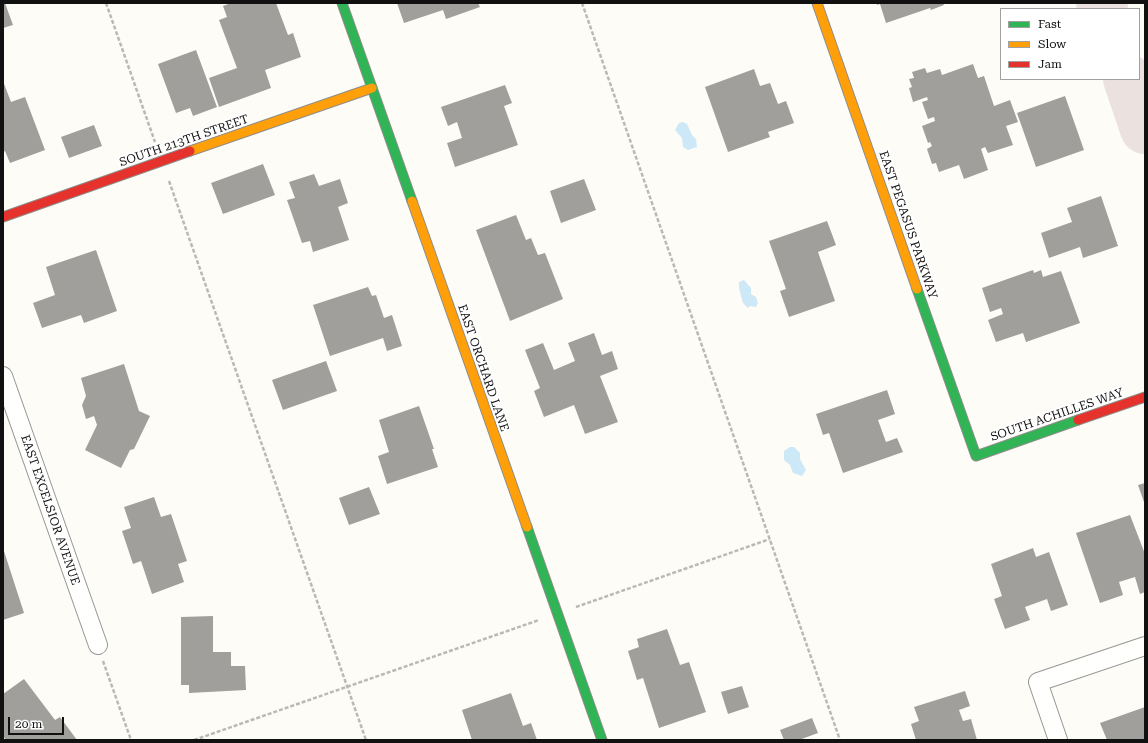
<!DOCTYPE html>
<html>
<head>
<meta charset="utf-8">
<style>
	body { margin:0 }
	#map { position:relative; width:1148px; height:743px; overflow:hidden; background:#fdfcf7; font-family:"Roboto Serif",serif }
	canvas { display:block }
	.frame { position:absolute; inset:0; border:4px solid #111; pointer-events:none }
	.legend { position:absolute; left:1000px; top:8px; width:140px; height:72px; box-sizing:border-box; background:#fff; border:1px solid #a0a0a0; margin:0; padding:5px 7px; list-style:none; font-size:12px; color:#111 }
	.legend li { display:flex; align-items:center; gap:8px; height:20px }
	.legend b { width:20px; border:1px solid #a0a0a0 }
	.scale { position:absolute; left:8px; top:717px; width:56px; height:18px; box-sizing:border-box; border:2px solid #111; border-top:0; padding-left:5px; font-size:12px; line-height:14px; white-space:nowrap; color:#111; -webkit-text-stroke:3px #fff; paint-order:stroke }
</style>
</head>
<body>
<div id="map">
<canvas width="1148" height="743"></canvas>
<div class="frame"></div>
<ul class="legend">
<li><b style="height:5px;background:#30b455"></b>Fast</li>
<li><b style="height:5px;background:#ff9f0a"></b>Slow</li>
<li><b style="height:5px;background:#e5322d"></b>Jam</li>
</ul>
<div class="scale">20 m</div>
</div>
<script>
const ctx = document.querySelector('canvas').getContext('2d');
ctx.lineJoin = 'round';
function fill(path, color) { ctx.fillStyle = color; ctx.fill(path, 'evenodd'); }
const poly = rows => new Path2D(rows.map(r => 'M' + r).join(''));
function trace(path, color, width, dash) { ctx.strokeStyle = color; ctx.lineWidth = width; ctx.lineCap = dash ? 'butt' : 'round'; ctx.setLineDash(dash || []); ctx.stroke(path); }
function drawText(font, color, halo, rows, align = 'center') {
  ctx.font = font + ' "Roboto Serif",serif'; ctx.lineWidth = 4; ctx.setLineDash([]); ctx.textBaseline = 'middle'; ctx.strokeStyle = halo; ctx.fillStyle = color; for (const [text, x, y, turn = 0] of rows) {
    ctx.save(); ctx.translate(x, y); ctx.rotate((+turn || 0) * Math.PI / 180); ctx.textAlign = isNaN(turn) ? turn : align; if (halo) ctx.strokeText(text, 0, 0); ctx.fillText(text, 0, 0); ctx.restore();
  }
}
fill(poly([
	[683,122,687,124,692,135,696,139,697,147,688,150,683,147,682,138,675,130,679,123],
	[744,280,751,288,751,294,756,297,758,303,756,307,750,306,748,308,743,303,739,288,739,282],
	[790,447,794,447,800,453,800,459,806,470,802,476,793,473,790,465,784,460,784,451]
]), '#cde8f7');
trace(poly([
	[1101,3,1103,9],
	[1128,79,1145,129]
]), '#ebe1df', 50);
fill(poly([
	[3,3,5,3,13,25,3,28],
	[231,3,276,3,288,35,293,33,301,57,265,70,271,88,219,107,209,78,237,68,219,20,227,17,223,6],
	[397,3,478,3,480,7,446,19,443,10,404,23],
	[877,3,943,3,944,5,931,10,930,8,886,23,880,4,877,5],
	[196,50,217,107,193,116,190,108,176,113,158,64],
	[973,64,978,78,984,76,994,106,1010,100,1018,122,1006,126,1013,145,988,153,985,147,981,149,988,170,964,179,959,165,939,172,936,163,932,164,927,149,932,146,930,142,928,143,922,126,935,121,934,117,928,119,922,102,928,100,927,97,913,102,909,88,912,87,909,79,914,78,912,72,925,68,927,73,940,69,942,75],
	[754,69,760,86,770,83,778,104,786,101,794,123,768,132,770,137,728,152,705,87],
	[3,81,11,102,25,97,45,150,10,163,5,151,3,152],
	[505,85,512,103,504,106,518,145,455,167,447,143,462,138,457,122,448,126,441,107],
	[1065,96,1084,150,1036,167,1017,113],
	[94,125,102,146,69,158,61,137],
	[263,164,275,195,223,214,211,183],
	[314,174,319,186,340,179,348,203,338,207,349,240,313,252,310,241,302,243,287,200,295,198,289,182],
	[584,179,596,210,561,223,550,191],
	[1101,196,1118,246,1083,258,1080,247,1049,258,1041,233,1072,222,1067,208],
	[516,215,526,240,531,238,538,255,545,253,563,299,510,321,476,230],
	[827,221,836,245,818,252,835,301,789,317,780,291,786,289,769,241],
	[96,250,117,311,84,323,81,315,42,328,33,303,55,295,46,267],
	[1033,270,1034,273,1041,270,1043,277,1061,271,1080,323,1026,342,1023,333,996,342,988,320,1003,314,1001,308,990,312,982,288],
	[368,287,372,296,376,295,384,318,392,315,402,346,387,351,383,338,330,356,313,305],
	[594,333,602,355,612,351,618,369,600,376,618,422,585,434,574,405,544,417,534,391,540,388,525,350,543,343,554,370,575,361,568,343],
	[326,361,337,391,283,410,272,380],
	[124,364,139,411,150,416,134,449,130,450,121,468,85,450,97,425,94,416,86,419,82,405,86,396,81,378],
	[887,390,895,414,878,420,886,442,897,438,903,452,843,473,829,433,823,435,816,414],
	[419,406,434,449,432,449,438,467,387,484,378,456,389,452,379,420],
	[1145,483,1145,505,1138,485],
	[369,487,380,514,349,525,339,498],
	[154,497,161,517,171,514,187,561,178,564,184,582,152,594,141,561,133,564,122,531,131,528,124,507],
	[1130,515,1145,554,1145,592,1140,594,1135,577,1119,582,1123,595,1100,603,1076,533],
	[3,548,24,613,3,620],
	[1033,548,1036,557,1049,552,1068,605,1051,611,1047,599,1025,607,1030,620,1005,629,994,599,1002,596,991,564],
	[213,616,213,652,231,652,231,666,245,666,246,690,189,693,189,685,181,685,181,617],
	[667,629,680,665,689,662,706,712,659,728,643,678,637,680,628,651,639,647,637,639],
	[24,679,55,720,60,717,77,740,6,740,3,736,3,694],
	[742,686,749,707,728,714,721,692],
	[965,691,970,706,959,710,963,721,971,719,977,740,916,740,911,724,919,721,914,707],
	[511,693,523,726,531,723,537,740,472,740,462,710],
	[1145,707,1145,740,1107,740,1100,723],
	[812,718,818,733,799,740,784,740,780,730]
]), '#a19f9c');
const street = poly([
	[3,376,98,645],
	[1058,740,1038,682,1145,646]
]);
const fast = poly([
	[342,3,412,201],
	[917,289,976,456,1078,420],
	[527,527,602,740]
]);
const slow = poly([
	[817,3,917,289],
	[190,151,372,88],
	[412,201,527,527]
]);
const jam = poly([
	[3,217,190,151],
	[1078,420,1145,397]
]);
trace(street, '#979795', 20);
trace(fast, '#8e8d8b', 11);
trace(slow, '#8e8d8b', 11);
trace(jam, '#8e8d8b', 11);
trace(poly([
	[106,3,155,142],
	[582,3,840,740],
	[169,181,366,740],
	[576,607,770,539],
	[103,661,131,740],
	[194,740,539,620]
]), '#b9b9b8', 2.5, [4, 2]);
trace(street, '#fffffe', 18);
trace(fast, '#30b455', 9);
trace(slow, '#ff9f0a', 9);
trace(jam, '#e5322d', 9);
drawText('12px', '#111', '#fff', [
	["SOUTH 213TH STREET",184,141,-19],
	["EAST PEGASUS PARKWAY",908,225,71],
	["EAST ORCHARD LANE",483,368,71],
	["SOUTH ACHILLES WAY",1057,415,-19],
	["EAST EXCELSIOR AVENUE",50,510,71]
]);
</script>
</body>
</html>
